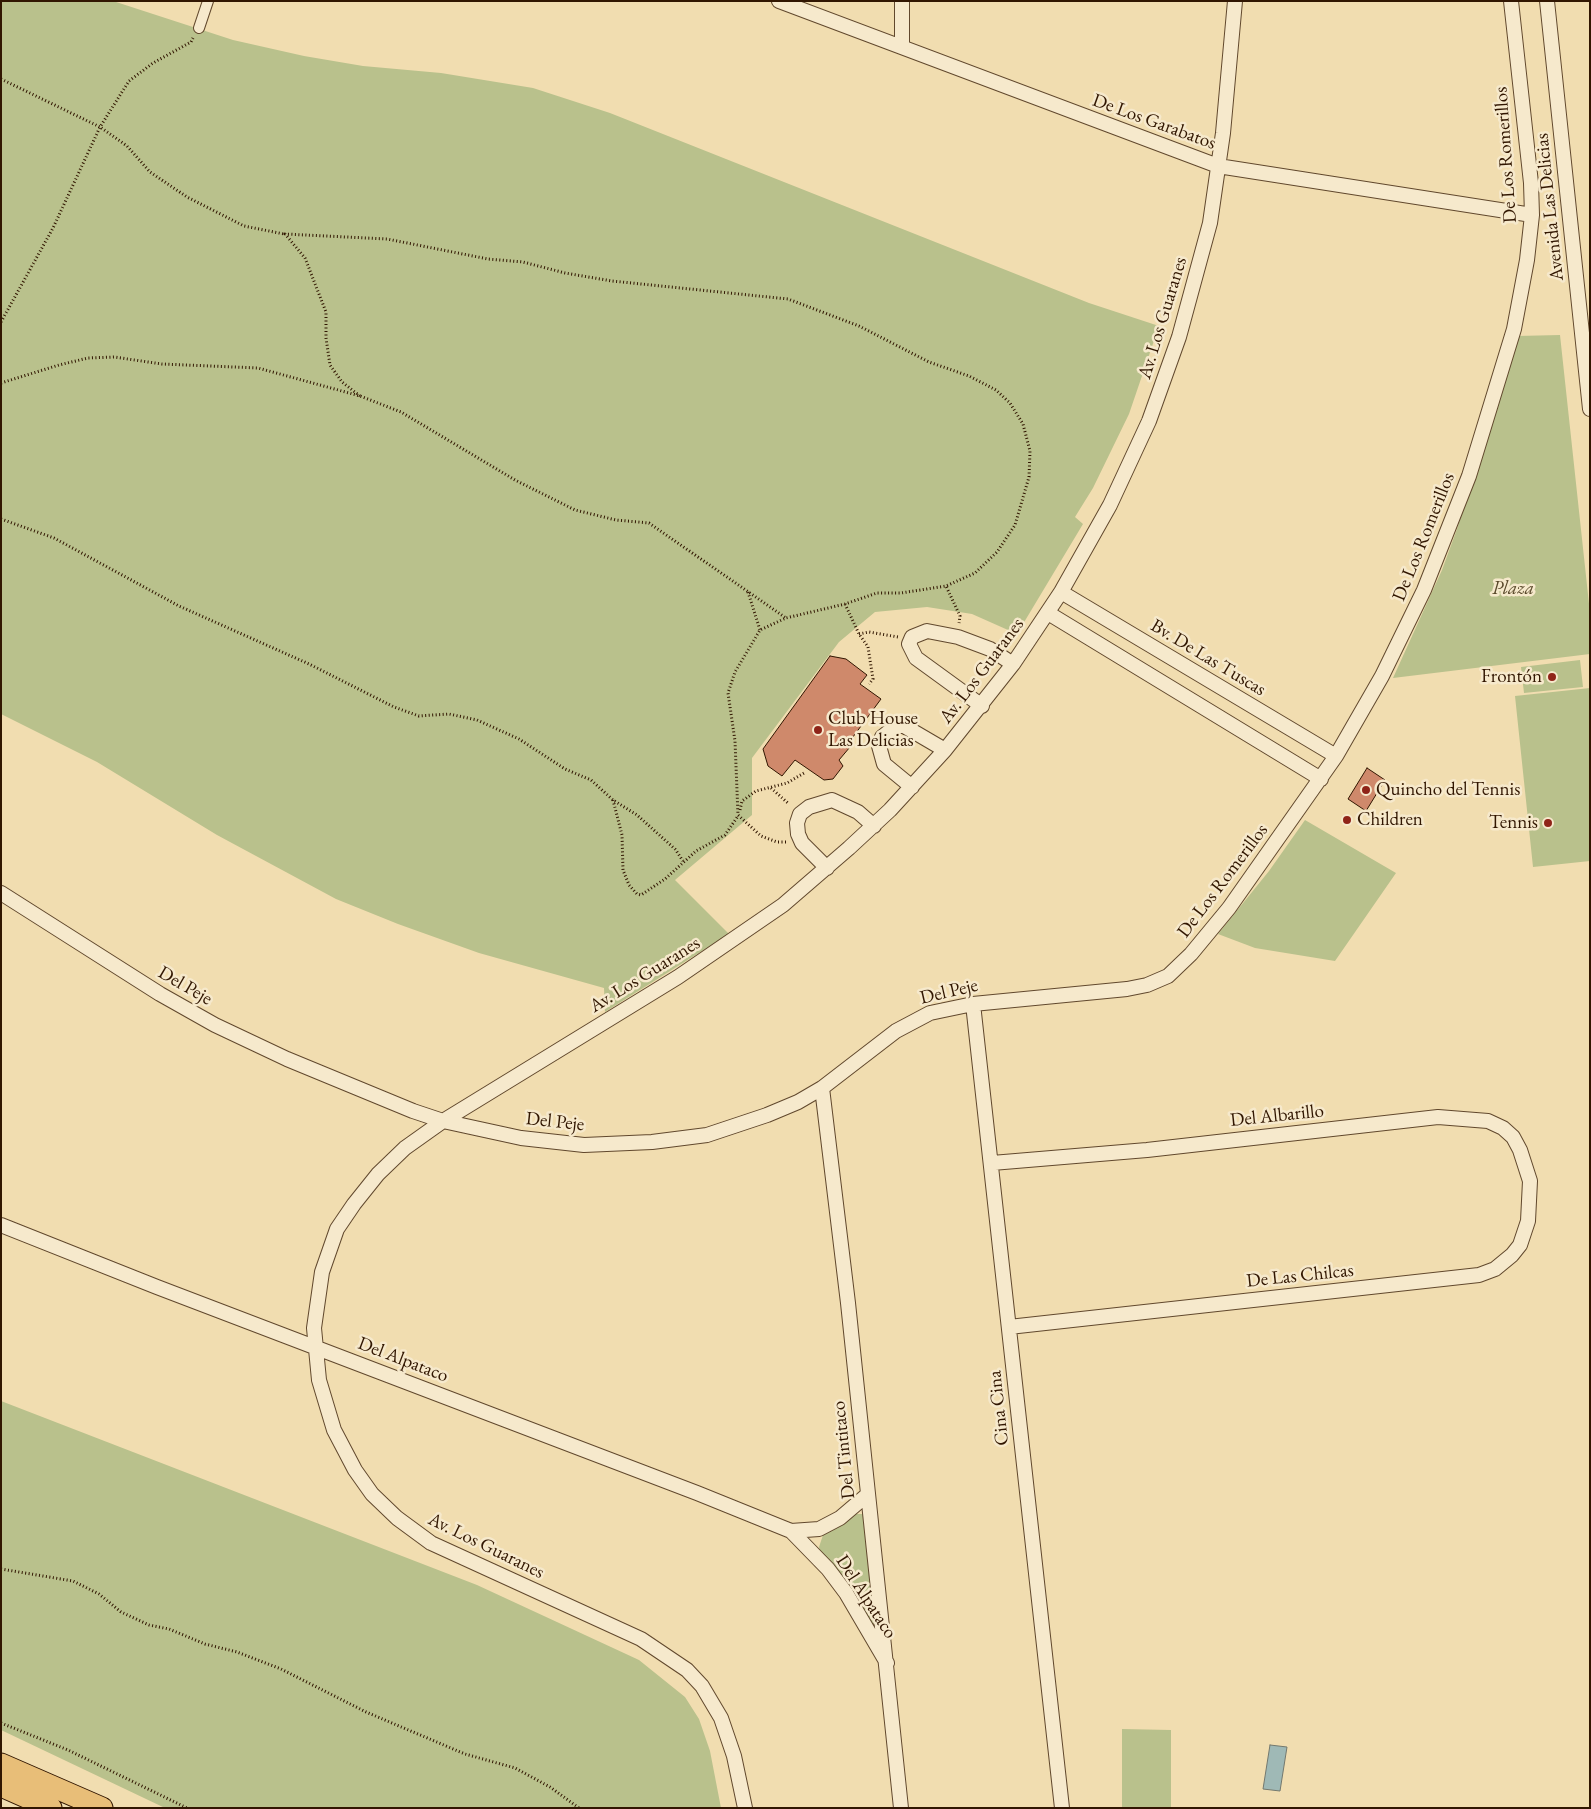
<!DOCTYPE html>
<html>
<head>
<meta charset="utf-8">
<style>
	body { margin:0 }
	#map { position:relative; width:1591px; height:1809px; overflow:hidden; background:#f1ddb0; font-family:"EB Garamond",serif }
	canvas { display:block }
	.frame { position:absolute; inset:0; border:2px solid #311601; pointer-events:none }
</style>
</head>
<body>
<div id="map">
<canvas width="1591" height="1809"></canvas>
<div class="frame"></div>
</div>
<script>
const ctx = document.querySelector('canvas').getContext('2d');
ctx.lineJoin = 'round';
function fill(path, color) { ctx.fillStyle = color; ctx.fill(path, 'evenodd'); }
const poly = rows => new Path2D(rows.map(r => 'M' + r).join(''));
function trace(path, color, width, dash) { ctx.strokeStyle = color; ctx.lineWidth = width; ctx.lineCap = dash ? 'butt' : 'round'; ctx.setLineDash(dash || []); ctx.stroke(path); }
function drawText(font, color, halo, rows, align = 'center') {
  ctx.font = font + ' "EB Garamond",serif'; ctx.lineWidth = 5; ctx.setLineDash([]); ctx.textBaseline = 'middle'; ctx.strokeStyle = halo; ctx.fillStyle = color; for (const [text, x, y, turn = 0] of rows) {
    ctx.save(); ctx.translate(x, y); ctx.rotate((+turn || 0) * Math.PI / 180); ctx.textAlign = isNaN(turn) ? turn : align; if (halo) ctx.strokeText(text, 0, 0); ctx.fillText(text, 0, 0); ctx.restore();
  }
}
fill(poly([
	[1,1,113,1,233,40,304,56,363,66,441,73,533,88,610,113,1089,303,1159,326,1129,414,1093,488,1075,517,1083,524,1017,634,972,614,927,607,875,612,839,642,752,758,752,815,675,880,729,934,605,1012,604,988,479,953,398,924,336,899,217,835,97,762,1,714],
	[1560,335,1590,613,1590,654,1393,678,1442,570,1457,529,1517,336],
	[1580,660,1583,687,1524,693,1521,667],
	[1590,688,1590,861,1533,867,1515,696],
	[1305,820,1396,873,1335,961,1255,948,1218,934,1269,871],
	[1,1401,477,1585,639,1660,685,1697,699,1719,710,1751,721,1808,165,1808,1,1730],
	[854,1514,863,1514,866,1519,876,1625,875,1628,820,1552,819,1547,824,1532],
	[1122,1729,1171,1730,1171,1808,1122,1808]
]), '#b9c18c');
const water = poly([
	[1270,1745,1287,1747,1280,1791,1263,1789,1270,1745]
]);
fill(water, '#9fb9b6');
trace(water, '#73786e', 1);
const building = poly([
	[830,656,846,659,867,675,860,684,881,699,847,745,850,747,839,760,843,766,833,779,824,780,795,760,782,776,768,766,763,749,830,656],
	[1367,768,1385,780,1366,811,1348,799,1367,768]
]);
fill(building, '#cf896b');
trace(building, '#311601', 1);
const pedestrian = poly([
	[199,28,208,1]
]);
const minor = poly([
	[779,1,1218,166,1532,215],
	[902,1,902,47],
	[1547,1,1590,409],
	[1061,592,1336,756],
	[1048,613,1321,779],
	[982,706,916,658,909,644,912,637,927,631,958,637,990,649,1013,664],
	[912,787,884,764,879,746,882,737,896,726,904,726,945,750],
	[827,868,802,843,798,834,797,823,800,814,809,807,832,800,858,812,874,826],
	[1,893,160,994,215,1025,287,1059,413,1111,443,1121,521,1138,584,1145,652,1142,707,1135,767,1115,798,1102,822,1088,896,1031,930,1013,973,1004,1127,989,1147,985,1168,976,1191,954,1229,908,1336,756,1382,676,1424,590,1469,476,1514,329,1527,260,1532,215,1531,183,1511,1],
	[973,1004,1062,1808],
	[822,1088,848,1303,901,1808],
	[992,1163,1147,1150,1438,1117,1488,1121,1503,1128,1513,1137,1520,1150,1530,1181,1528,1221,1520,1245,1512,1255,1495,1269,1479,1275,1009,1327],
	[1,1225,157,1287,697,1493,791,1531,828,1569,846,1593,887,1663],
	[791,1531,819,1529,840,1518,867,1495],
	[745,1808,734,1756,721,1718,702,1686,687,1670,641,1639,431,1543,397,1518,372,1494,355,1470,334,1430,319,1380,314,1328,322,1272,337,1229,354,1204,378,1174,405,1148,443,1121,678,977,783,905,849,848,890,810,945,750,1013,664,1061,592,1110,505,1149,421,1179,337,1210,223,1223,133,1235,1]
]);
const primary = poly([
	[1,1764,102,1808],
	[1,1786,51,1808]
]);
trace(pedestrian, '#61482d', 12);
trace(minor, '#61482d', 16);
trace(primary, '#311601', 23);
trace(poly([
	[1,79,100,127,129,81,153,63,191,42,193,38],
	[1,322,53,228,100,127,127,146,150,172,187,197,244,226,284,234],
	[1,383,59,365,88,358,114,357,162,364,258,368,360,396,401,412,515,480,575,510,616,520,649,523,786,618],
	[360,396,342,382,330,365,326,338,326,312,305,258,285,234,387,239,488,259,523,262,565,273,612,281,788,299,859,326,929,362,969,376,996,390,1010,403,1023,424,1030,451,1029,477,1015,525,997,552,975,573,946,586],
	[1,519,54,538,179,606,309,664,394,707,419,716,449,714,477,720,519,739,565,769,591,780,613,800,637,815,675,849,683,861],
	[748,592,760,630],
	[845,604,859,634,868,647,873,679,869,684],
	[859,634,869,632,898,637],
	[771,788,789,804],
	[613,800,622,835,623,870,629,885,637,894,641,895,665,879,696,851,725,835,738,816],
	[740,810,742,801,756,791,787,783,804,773],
	[786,842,777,842,761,836,738,815,735,741,728,693,735,672,760,630,786,618,845,604,877,593,901,593,946,586,960,616,959,623],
	[1,1569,73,1581,99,1594,121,1612,149,1625,169,1629,205,1644,237,1652,281,1669,366,1712,465,1754,515,1768,550,1787,579,1808],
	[1,1723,68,1750,187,1808]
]), '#311601', 3, [1, 2.5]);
trace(pedestrian, '#f6e9cc', 10);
trace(minor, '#f6e9cc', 14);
trace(primary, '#e8be78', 21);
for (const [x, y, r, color] of [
	[1552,677,5,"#8f2418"],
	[818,730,5,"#8f2418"],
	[1366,790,5,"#8f2418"],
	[1347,820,5,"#8f2418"],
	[1548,823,5,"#8f2418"]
]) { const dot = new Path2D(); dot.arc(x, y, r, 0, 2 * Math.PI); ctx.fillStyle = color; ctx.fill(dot); trace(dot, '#f6e9cc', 2); }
drawText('19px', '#311601', '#f6e9cc', [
	["De Los Garabatos",1154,122,20],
	["De Los Romerillos",1506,155,-94],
	["Avenida Las Delicias",1550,207,-96],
	["Av. Los Guaranes",1163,318,-73],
	["De Los Romerillos",1424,537,-68],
	["Bv. De Las Tuscas",1208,658,31],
	["Av. Los Guaranes",982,671,-53],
	["De Los Romerillos",1223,881,-53],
	["Av. Los Guaranes",645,975,-32],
	["Del Peje",185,986,30],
	["Del Peje",949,992,-13],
	["Del Albarillo",1277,1116,-6],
	["Del Peje",555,1122,6],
	["De Las Chilcas",1300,1276,-6],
	["Del Alpataco",403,1360,21],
	["Cina Cina",999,1408,-96],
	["Del Tintitaco",844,1450,-96],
	["Av. Los Guaranes",486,1546,26],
	["Del Alpataco",866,1597,57]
]);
drawText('italic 19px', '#5a492b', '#f6e9cc', [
	["Plaza",1513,589]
]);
drawText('19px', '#311601', '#f6e9cc', [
	["Frontón",1542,677,"right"],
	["Club House",828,719],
	["Las Delicias",828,741],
	["Quincho del Tennis",1376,790],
	["Children",1357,820],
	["Tennis",1538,823,"right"]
], 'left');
</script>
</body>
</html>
